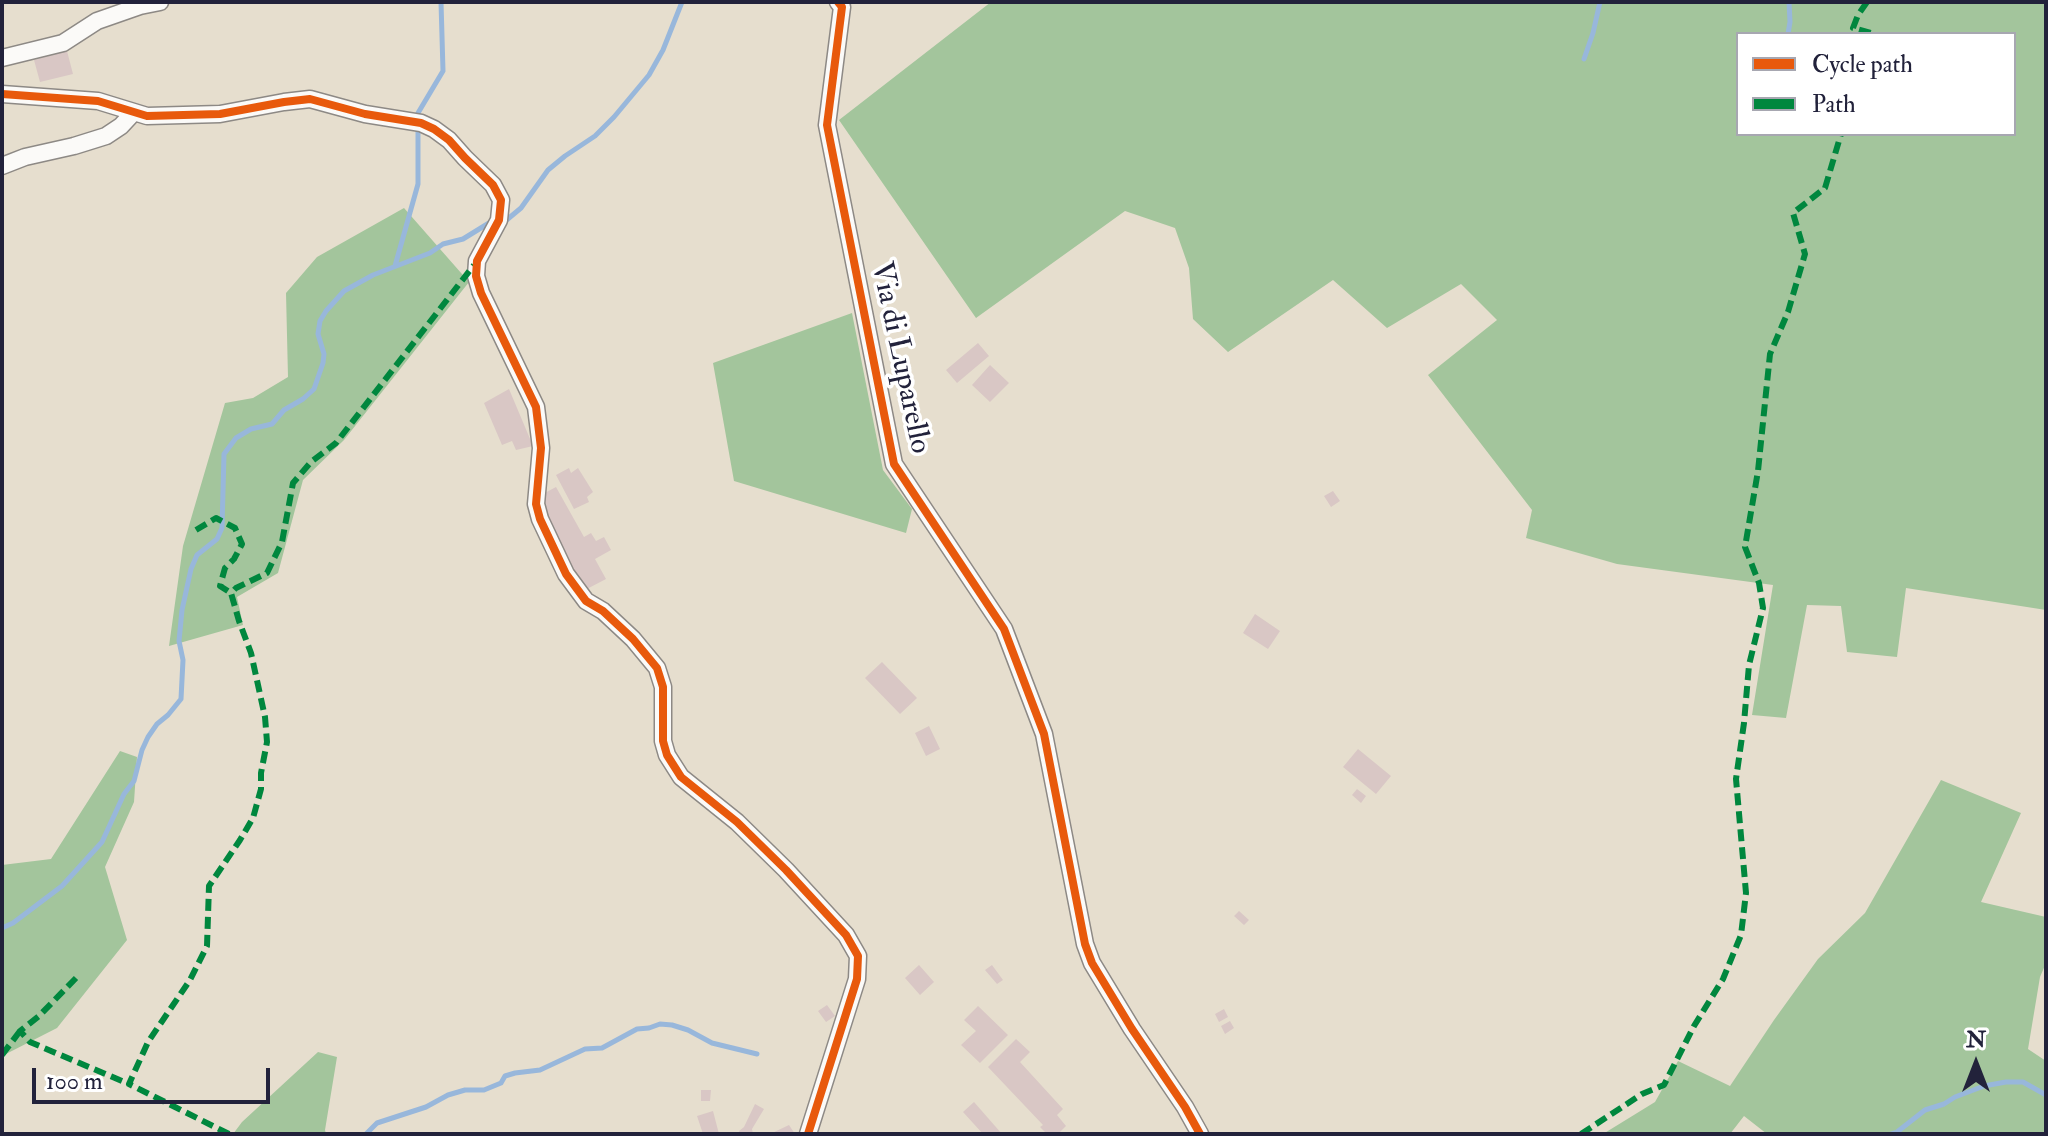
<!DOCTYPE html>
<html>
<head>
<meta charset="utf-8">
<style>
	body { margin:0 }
	#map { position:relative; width:2048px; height:1136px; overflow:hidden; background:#e6dece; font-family:"IM FELL Double Pica",serif }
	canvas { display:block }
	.frame { position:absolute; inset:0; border:4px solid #22223b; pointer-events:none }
	.legend { position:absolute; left:1736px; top:32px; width:280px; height:104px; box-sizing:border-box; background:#fff; border:2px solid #a7a7b1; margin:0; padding:10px 14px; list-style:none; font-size:24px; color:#22223b }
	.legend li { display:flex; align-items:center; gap:16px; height:40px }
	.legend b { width:40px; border:2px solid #a7a7b1 }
	.north { position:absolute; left:1936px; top:1024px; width:80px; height:80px; -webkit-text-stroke:6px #fff; paint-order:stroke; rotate:0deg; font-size:22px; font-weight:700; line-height:32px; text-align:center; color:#22223b }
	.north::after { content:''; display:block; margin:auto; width:28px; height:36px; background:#22223b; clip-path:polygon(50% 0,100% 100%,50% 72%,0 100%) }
	.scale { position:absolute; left:32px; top:1068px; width:238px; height:36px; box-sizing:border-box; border:4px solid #22223b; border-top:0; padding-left:10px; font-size:24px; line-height:28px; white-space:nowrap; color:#22223b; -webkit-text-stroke:6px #fff; paint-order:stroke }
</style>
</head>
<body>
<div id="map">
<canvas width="2048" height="1136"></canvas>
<div class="frame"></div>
<ul class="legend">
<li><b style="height:10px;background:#e8590c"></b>Cycle path</li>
<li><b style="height:10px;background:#00873e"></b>Path</li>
</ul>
<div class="north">N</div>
<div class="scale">100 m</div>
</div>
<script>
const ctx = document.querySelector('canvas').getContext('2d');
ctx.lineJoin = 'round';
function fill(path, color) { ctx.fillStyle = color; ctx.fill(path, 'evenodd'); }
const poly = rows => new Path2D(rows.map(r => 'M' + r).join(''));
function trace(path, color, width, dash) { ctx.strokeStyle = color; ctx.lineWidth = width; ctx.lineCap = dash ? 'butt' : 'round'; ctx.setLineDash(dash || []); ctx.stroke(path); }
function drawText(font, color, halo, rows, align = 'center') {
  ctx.font = font + ' "IM FELL Double Pica",serif'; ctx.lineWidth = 7; ctx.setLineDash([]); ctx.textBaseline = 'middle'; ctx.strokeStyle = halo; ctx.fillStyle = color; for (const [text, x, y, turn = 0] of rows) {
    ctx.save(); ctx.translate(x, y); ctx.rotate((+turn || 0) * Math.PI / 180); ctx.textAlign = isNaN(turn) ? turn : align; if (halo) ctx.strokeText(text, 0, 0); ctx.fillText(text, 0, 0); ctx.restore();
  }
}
fill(poly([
	[991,2,2046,2,2046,610,1906,588,1897,657,1847,652,1841,606,1807,605,1786,718,1752,715,1773,585,1617,564,1526,538,1532,510,1428,375,1497,320,1461,284,1387,328,1333,280,1228,352,1193,319,1189,268,1175,228,1125,211,976,318,839,120],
	[1738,34,2014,34,2014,134,1738,134],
	[404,208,469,282,344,440,303,480,278,573,237,597,243,625,169,646,183,546,225,403,253,398,288,377,286,293,317,257],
	[852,313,883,470,912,509,906,533,734,481,713,363],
	[120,751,137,757,134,802,105,867,127,940,57,1028,2,1056,2,865,51,859],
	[1941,780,2021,813,1981,902,2046,917,2046,963,2040,977,2028,1049,2046,1061,2046,1134,1767,1134,1744,1116,1730,1134,1603,1134,1655,1102,1678,1061,1730,1086,1774,1020,1818,959,1865,913],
	[318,1052,337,1057,325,1130,326,1134,233,1134,242,1122]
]), '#a3c59c');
trace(poly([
	[1788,34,1790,22,1789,2],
	[1584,59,1593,33,1600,2],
	[503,223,521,208,548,170,565,156,595,136,614,117,649,75,663,50,682,2],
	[395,266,418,184,418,113,443,71,441,2],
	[2,928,13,923,62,886,102,842,124,794,134,781,142,750,148,737,157,724,168,715,181,699,183,660,179,641,182,610,191,569,197,555,217,539,222,528,224,454,236,438,251,429,272,424,284,410,303,399,314,389,323,363,324,354,318,334,320,321,326,311,344,291,373,275,430,253,443,244,463,239,489,223,493,223],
	[366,1134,377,1123,426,1107,448,1095,465,1090,484,1090,501,1083,505,1076,515,1073,540,1070,585,1049,602,1048,637,1029,649,1028,660,1024,672,1025,688,1030,712,1043,757,1054],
	[1891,1134,1897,1132,1925,1110,1944,1104,1955,1097,1984,1086,2006,1082,2023,1082,2046,1095]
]), '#98b7db', 5);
fill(poly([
	[67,51,73,74,40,82,34,60],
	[978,343,989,356,957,383,946,370],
	[990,365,1009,383,990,402,972,385],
	[509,389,533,446,516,450,512,441,502,445,484,403],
	[569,468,571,473,578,468,593,492,587,497,589,502,574,509,556,475],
	[556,487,584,537,591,533,596,541,604,537,611,550,595,559,606,579,583,591,540,510,546,506,541,495],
	[1333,491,1340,501,1331,507,1324,496],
	[1255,614,1280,631,1268,649,1243,633],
	[882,662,917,698,900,714,865,678],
	[929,726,940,749,926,756,915,733],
	[1358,749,1391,776,1376,794,1343,767],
	[1357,789,1366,796,1361,803,1352,795],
	[1239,911,1249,920,1244,925,1234,916],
	[919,965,934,982,920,995,905,978],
	[992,965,1003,980,997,984,985,970],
	[827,1005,835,1016,826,1022,818,1011],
	[978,1006,1008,1035,980,1063,961,1045,976,1031,964,1020],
	[1224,1009,1228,1017,1219,1022,1215,1014],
	[1230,1021,1234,1028,1225,1034,1221,1026],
	[1016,1039,1030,1052,1020,1062,1063,1109,1057,1115,1066,1126,1058,1134,1047,1134,1040,1127,1043,1125,988,1067],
	[701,1090,711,1090,710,1101,701,1101],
	[974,1102,1002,1134,983,1134,963,1112],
	[755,1104,764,1109,752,1129,753,1134,740,1134,739,1131,744,1127],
	[713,1111,719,1134,703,1134,697,1116],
	[789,1125,795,1134,770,1134]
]), '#d9c7c5');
const minor = poly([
	[838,2,842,7,827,125,894,464,1004,629,1044,734,1085,944,1092,963,1132,1029,1185,1107,1200,1134],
	[2,58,63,43,97,21,140,6,160,2],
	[2,94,98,101,147,116,220,114,284,102,310,99,365,114,421,123,434,129,449,140,465,158,493,185,501,200,499,220,477,261,476,276,481,293,536,407,541,448,536,504,540,519,566,574,586,601,603,611,633,639,657,668,663,687,663,741,667,755,681,777,737,822,786,870,846,935,858,956,857,979,808,1134],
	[2,166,25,157,74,146,106,136,121,126,134,112]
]);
trace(minor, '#8d8985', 19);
trace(minor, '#fbfaf8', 16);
trace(poly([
	[1867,2,1858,15,1853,28,1875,34],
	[196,530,216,518,235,528,242,544,234,559,225,568,220,586,231,593],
	[76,978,39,1016,20,1031,30,1042,129,1084],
	[2,1055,20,1031],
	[229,1134,129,1084,148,1042,190,980,207,946,209,886,240,840,253,818,261,789,261,773,267,742,265,717,251,653,239,621,231,593,236,588,267,573,282,542,293,483,311,462,336,443,474,265],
	[1581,1134,1642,1094,1664,1085,1694,1026,1723,979,1741,935,1746,893,1736,779,1744,723,1749,665,1763,608,1759,583,1745,547,1758,471,1770,354,1788,312,1805,254,1793,213,1825,188,1841,134]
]), '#00873e', 6, [12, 6]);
trace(poly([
	[838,2,842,7,827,125,894,464,1004,629,1044,734,1085,944,1092,963,1132,1029,1185,1107,1200,1134],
	[2,94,98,101,147,116,220,114,284,102,310,99,365,114,421,123,434,129,449,140,465,158,493,185,501,200,499,220,477,261,476,276,481,293,536,407,541,448,536,504,540,519,566,574,586,601,603,611,633,639,657,668,663,687,663,741,667,755,681,777,737,822,786,870,846,935,858,956,857,979,808,1134]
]), '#e8590c', 8);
drawText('30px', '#22223b', '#fff', [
	["Via di Luparello",899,358,78]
]);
</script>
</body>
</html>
